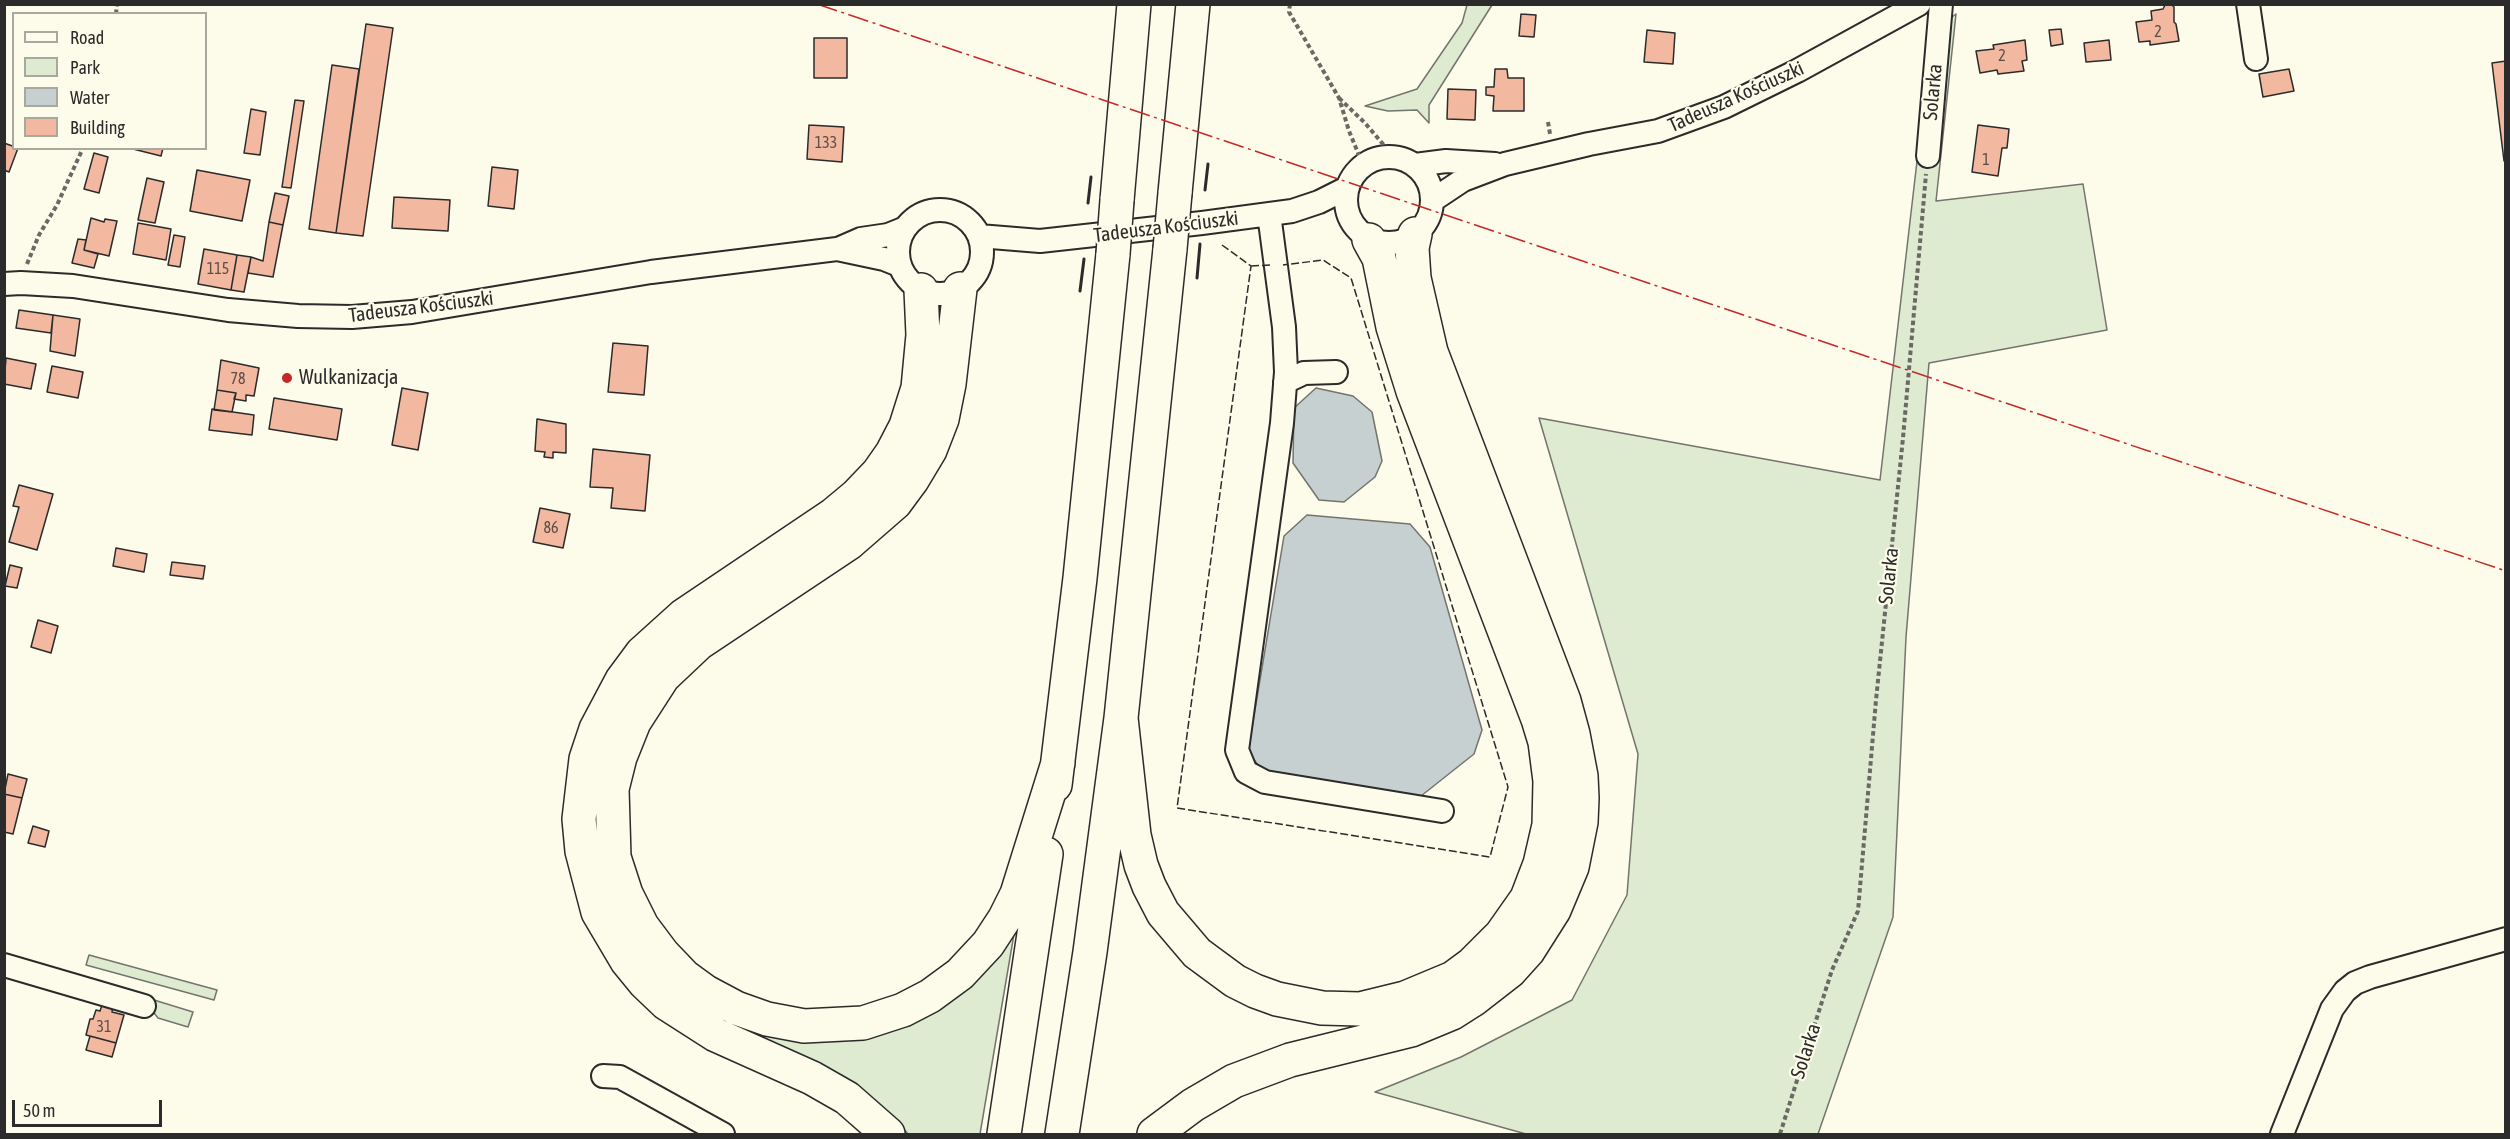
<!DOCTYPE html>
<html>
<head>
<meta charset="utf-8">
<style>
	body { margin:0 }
	#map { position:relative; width:2510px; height:1139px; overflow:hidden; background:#fdfbea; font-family:"Asap Condensed",sans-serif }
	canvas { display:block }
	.frame { position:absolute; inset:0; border:6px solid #2b2b2b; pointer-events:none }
	.legend { position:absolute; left:12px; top:12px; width:195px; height:138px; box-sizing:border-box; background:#fdfbea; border:2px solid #a9a89e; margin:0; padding:8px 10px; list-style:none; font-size:18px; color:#2b2b2b }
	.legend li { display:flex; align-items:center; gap:12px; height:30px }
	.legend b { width:30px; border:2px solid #a9a89e }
	.scale { position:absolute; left:12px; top:1100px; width:150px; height:27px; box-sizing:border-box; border:3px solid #2b2b2b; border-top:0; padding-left:8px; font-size:18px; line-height:21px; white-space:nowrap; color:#2b2b2b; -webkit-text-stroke:4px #fdfbea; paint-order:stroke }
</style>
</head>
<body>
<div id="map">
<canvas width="2510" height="1139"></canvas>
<div class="frame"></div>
<ul class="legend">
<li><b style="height:8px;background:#fdfbea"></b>Road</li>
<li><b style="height:16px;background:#deebd1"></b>Park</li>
<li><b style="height:16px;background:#c7d0d0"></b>Water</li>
<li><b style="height:16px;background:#f2b8a0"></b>Building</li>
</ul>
<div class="scale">50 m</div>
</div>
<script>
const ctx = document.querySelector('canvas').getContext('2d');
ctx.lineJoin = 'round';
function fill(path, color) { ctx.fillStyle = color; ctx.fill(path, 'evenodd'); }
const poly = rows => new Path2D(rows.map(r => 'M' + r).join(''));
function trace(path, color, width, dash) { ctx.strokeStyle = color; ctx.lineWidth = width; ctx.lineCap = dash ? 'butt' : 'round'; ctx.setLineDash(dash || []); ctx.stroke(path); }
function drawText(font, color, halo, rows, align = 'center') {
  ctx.font = font + ' "Asap Condensed",sans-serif'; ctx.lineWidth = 4.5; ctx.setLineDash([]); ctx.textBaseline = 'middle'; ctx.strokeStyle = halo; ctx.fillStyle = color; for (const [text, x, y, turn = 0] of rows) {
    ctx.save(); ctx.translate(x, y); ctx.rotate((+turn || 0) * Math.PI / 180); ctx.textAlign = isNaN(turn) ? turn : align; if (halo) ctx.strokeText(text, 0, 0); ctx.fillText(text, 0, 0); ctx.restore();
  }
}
const green = poly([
	[1467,5,1492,5,1429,105,1429,123,1417,110,1388,111,1365,106,1417,89,1462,23,1467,5],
	[1956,14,1936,201,2083,184,2107,330,1929,363,1906,637,1893,917,1818,1134,1526,1134,1375,1092,1461,1057,1572,1000,1627,895,1638,754,1539,418,1880,480,1932,32,1956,14],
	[1014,934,980,1134,908,1134,898,1122,719,1022,683,989,811,1040,1014,934],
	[89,955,217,990,214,1000,86,965,89,955],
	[141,996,193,1012,188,1027,158,1018,141,996]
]);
fill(green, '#deebd1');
trace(green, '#74746e', 1.5);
const water = poly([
	[1316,388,1353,396,1372,412,1382,461,1375,477,1344,502,1319,500,1293,463,1294,408,1316,388],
	[1307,515,1410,524,1430,547,1482,730,1474,754,1421,796,1266,775,1248,752,1284,536,1307,515]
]);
fill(water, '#c7d0d0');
trace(water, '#74746e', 1.5);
const building = poly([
	[2171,4,2174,7,2174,22,2176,24,2179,41,2150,45,2150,41,2139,42,2136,22,2152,20,2151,11,2163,9,2165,5,2171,4],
	[1521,14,1536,15,1534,37,1519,36,1521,14],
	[366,24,393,28,363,236,336,233,366,24],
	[2061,29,2063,44,2051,46,2049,30,2061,29],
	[1647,30,1675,33,1673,64,1644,62,1647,30],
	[814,38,847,38,847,78,814,78,814,38],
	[2025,40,2027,60,2022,61,2024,71,1998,74,1997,70,1980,73,1976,51,1994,49,1993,45,2025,40],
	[2109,40,2111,60,2086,62,2084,43,2109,40],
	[2506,61,2506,160,2504,161,2492,63,2506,61],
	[332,65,359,69,336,233,309,229,332,65],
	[1495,69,1507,69,1508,78,1524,78,1524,111,1493,111,1494,96,1486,95,1486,87,1494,87,1495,69],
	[2289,69,2294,91,2263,97,2259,74,2289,69],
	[1448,89,1476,90,1475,120,1447,119,1448,89],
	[295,100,304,101,291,188,282,187,295,100],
	[251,109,266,112,260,155,244,153,251,109],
	[809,125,844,127,842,162,807,159,809,125],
	[1978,125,2009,129,2007,148,2002,148,1998,176,1972,172,1978,125],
	[4,143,18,148,9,172,4,170,4,143],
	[129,148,163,148,161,156,129,148],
	[94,153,108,157,99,193,84,189,94,153],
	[492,167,518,170,514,209,488,206,492,167],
	[197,170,250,180,242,221,190,211,197,170],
	[147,178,164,182,155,223,138,220,147,178],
	[275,193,289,196,283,225,269,222,275,193],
	[394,197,450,200,448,231,392,228,394,197],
	[91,218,104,222,105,219,117,221,109,256,84,250,91,218],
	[269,222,283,225,273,277,248,273,251,257,263,261,269,222],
	[138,223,171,229,166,260,133,254,138,223],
	[174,235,185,237,180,267,168,265,174,235],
	[78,239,86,240,84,250,98,254,94,268,72,263,78,239],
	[204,249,237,255,231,290,198,284,204,249],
	[237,255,251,257,244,292,231,290,237,255],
	[19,310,53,315,51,333,16,328,19,310],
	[53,315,80,319,75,356,50,351,53,315],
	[613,343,648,346,644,395,608,392,613,343],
	[6,358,36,364,31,389,4,384,6,358],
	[221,360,259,368,254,396,246,395,246,401,234,399,236,393,217,390,221,360],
	[52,366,83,372,78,398,47,392,52,366],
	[402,388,428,393,418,450,392,445,402,388],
	[217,390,236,393,232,412,214,410,217,390],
	[274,398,342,409,337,440,269,429,274,398],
	[212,409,254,415,252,435,209,430,212,409],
	[537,419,566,424,566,453,553,452,553,458,544,457,545,452,535,451,537,419],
	[593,449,650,455,645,511,611,508,613,488,590,487,593,449],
	[19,485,53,494,37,550,9,542,19,507,13,506,19,485],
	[540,508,570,514,563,548,533,542,540,508],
	[116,548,147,554,144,572,113,566,116,548],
	[172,562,205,566,203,579,170,575,172,562],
	[10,565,22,568,17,588,5,586,10,565],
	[38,620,58,626,51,653,31,647,38,620],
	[8,774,27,779,22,798,4,794,8,774],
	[4,794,22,798,13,834,4,832,4,794],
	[33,826,49,831,45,847,28,843,33,826],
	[103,1002,113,1005,112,1012,124,1015,116,1043,86,1035,90,1019,93,1019,96,1010,100,1011,103,1002],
	[90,1036,116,1043,112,1057,86,1050,90,1036]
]);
fill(building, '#f2b8a0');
trace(building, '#2b2b2b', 1.5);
const minor = poly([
	[2248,4,2256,59],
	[1928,156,1941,4],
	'1346 200a43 43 0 1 1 86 0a43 43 0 1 1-86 0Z',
	[1415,165,1446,161,1495,164],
	[1433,200,1463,180,1505,164,1589,144,1658,131,1724,107,1797,71,1919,4],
	'898 252a42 42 0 1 1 84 0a42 42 0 1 1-84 0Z',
	[1269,214,1284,327,1286,372,1282,423,1237,750,1246,772,1265,782,1442,811],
	[979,236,1040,241,1202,223,1292,211,1319,202,1347,188],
	[838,249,861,239,888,235,903,229],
	[4,284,21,283,73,286,228,310,298,316,352,317,412,312,651,272,837,249,884,259,899,265],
	[1285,382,1304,373,1336,372],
	[4,965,144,1006],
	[603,1076,620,1077,723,1134],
	[2282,1134,2332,1009,2345,991,2355,983,2370,977,2506,939]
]);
const highway = poly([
	[1175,193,1193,4],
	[1117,200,1134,4],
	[960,289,949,384,942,419,930,450,912,480,895,503,849,543,699,643,663,677,634,722,620,757,612,789,614,857,626,894,642,926,663,954,684,976,706,992,736,1008,767,1019,804,1026,863,1023,903,1010,930,996,960,974,988,944,1005,918,1017,894,1058,763],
	[1121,718,1134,835,1141,865,1149,886,1163,913,1197,953,1235,981,1255,991,1277,999,1322,1008,1360,1009,1405,998,1453,978,1472,964,1501,935,1527,898,1540,864,1549,825,1550,781,1545,742,1538,719,1413,391,1393,327,1379,258,1369,240],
	[1055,785,1080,578,1113,254],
	[888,1134,847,1098,812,1078,716,1035,666,1003,645,983,627,961,598,912,582,851,579,819,586,759,596,729,622,680,642,653,683,616,833,515,857,495,878,473,892,453,906,426,918,388,923,335,921,290],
	[1004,1134,1046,854],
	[1062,1134,1090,952,1121,718,1170,249],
	[1154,1134,1193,1105,1234,1081,1290,1060,1411,1030,1452,1013,1474,999,1510,971,1528,951,1554,910,1572,867,1581,822,1582,798,1581,776,1573,734,1564,701,1431,352,1414,278,1412,248,1415,234]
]);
trace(minor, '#2b2b2b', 26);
trace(highway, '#2b2b2b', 36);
trace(poly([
	[1290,4,1289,12,1339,98,1349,131,1363,165],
	[116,14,117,4],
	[1339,98,1365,123,1394,157],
	[1548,122,1550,134],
	[27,264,39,235,57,205,83,148],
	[1780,1134,1832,970,1858,911,1876,700,1903,438,1926,174]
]), '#6a6964', 4, [4.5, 3]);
trace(minor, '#fdfbea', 22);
trace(highway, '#fdfbea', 33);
const highwayBridge = poly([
	[1170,249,1175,193],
	[1113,254,1117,200]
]);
trace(highwayBridge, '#2b2b2b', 36, []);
trace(highwayBridge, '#fdfbea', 33);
trace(poly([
	[1222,245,1251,266,1177,808,1490,857,1508,787,1351,278,1323,260,1283,265],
	[1251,266,1271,265]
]), '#2b2b2b', 1.5, [8, 3]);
trace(poly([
	[1205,190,1208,164],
	[1088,203,1091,177],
	[1197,278,1200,244],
	[1080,291,1084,259]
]), '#2b2b2b', 3);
trace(poly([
	[817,4,2506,571]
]), '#c62828', 1.5, [21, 4.5, 3, 4.5]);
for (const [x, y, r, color] of [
	[287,378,6,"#c62828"]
]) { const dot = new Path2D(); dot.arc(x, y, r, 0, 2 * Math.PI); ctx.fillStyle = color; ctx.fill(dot); trace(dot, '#fdfbea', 2); }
drawText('16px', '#5d4e48', null, [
	["2",2158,32],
	["2",2002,56],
	["133",826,143],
	["1",1986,160],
	["115",218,269],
	["78",238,379],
	["86",551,528],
	["31",104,1027]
]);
drawText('20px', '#2b2b2b', '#fdfbea', [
	["Solarka",1933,92,-85],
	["Tadeusza Kościuszki",1736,97,-24],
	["Tadeusza Kościuszki",1166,227,-7],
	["Tadeusza Kościuszki",421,307,-7],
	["Solarka",1889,576,-84],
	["Solarka",1806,1051,-72]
]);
drawText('20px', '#2b2b2b', '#fdfbea', [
	["Wulkanizacja",299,378]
], 'left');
</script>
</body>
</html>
